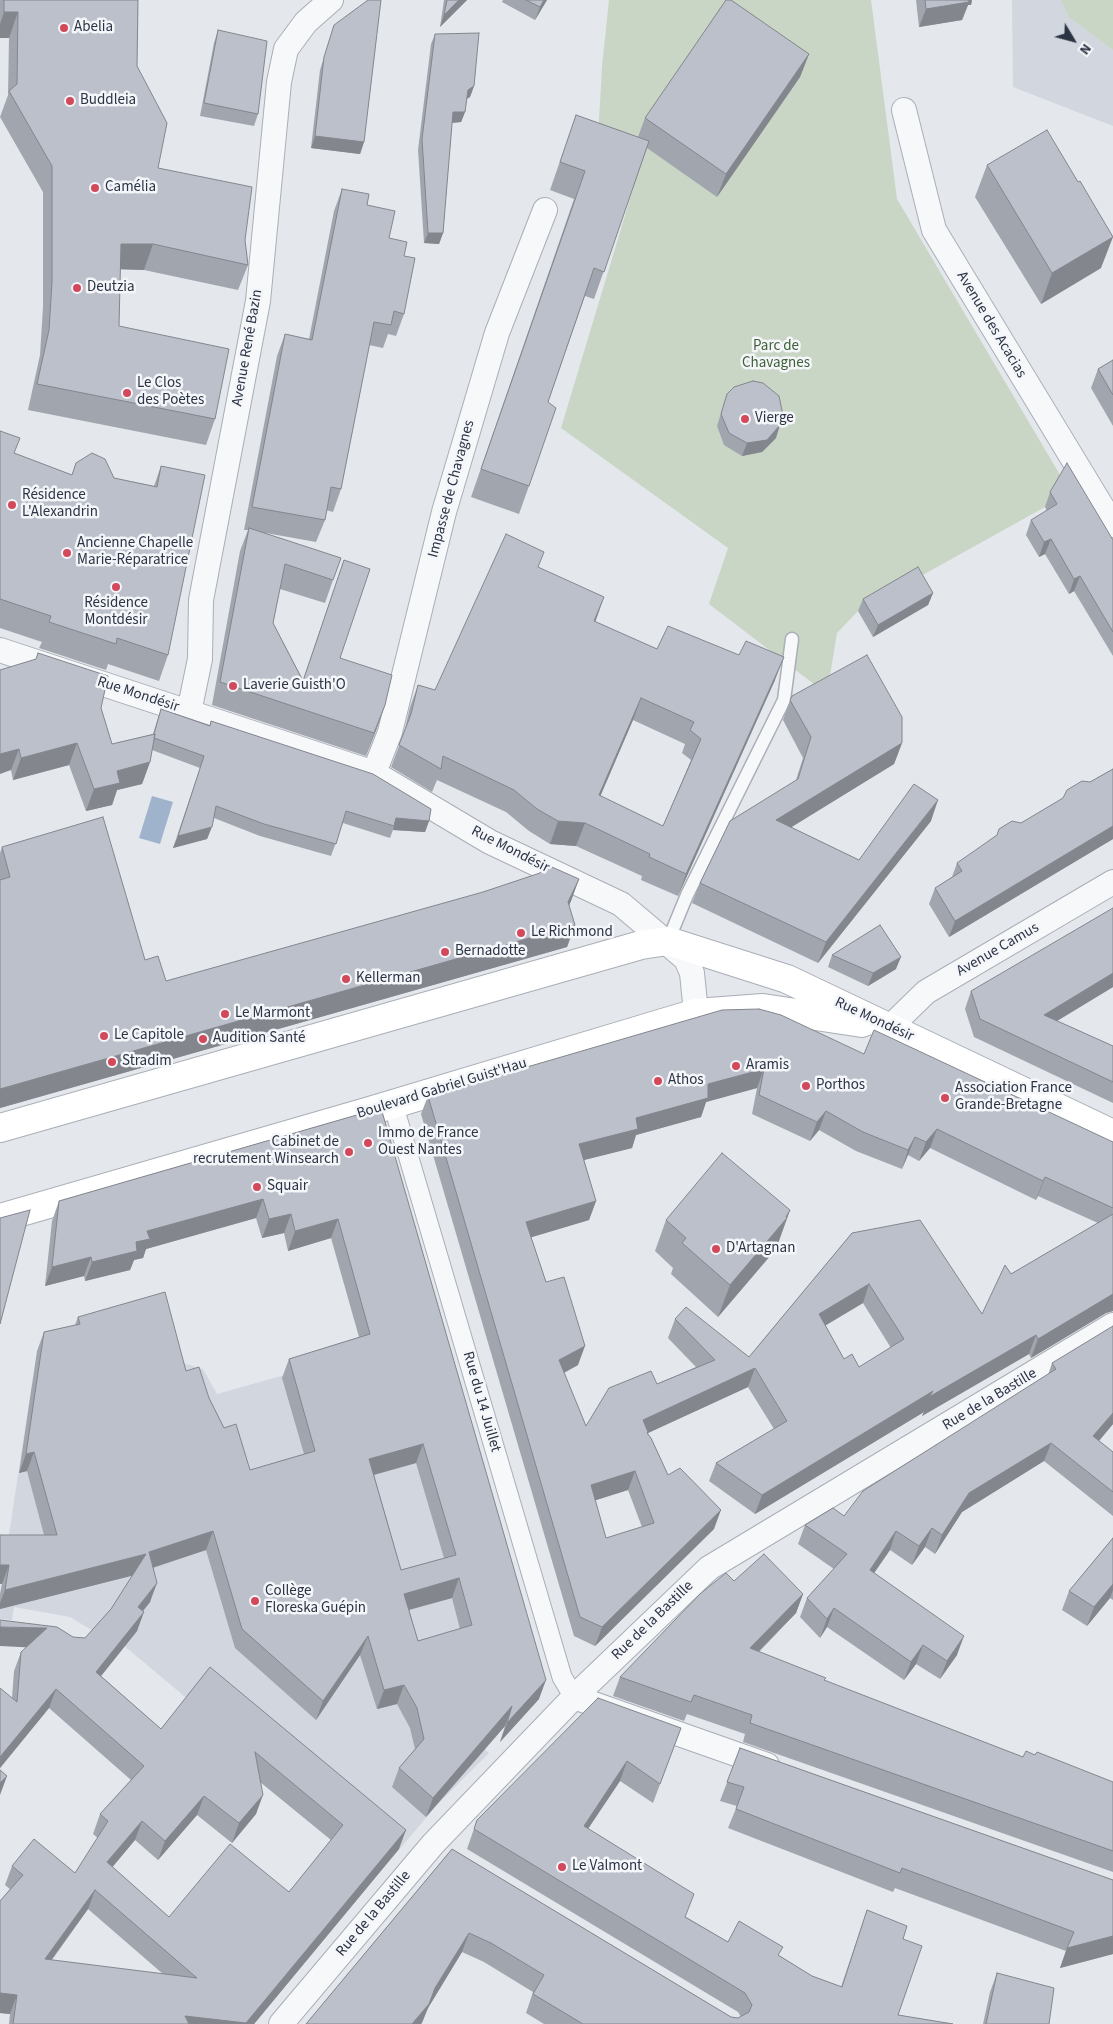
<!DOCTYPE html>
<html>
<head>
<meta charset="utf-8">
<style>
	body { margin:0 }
	#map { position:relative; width:1113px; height:2024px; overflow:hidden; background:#e4e7ec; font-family:"Source Sans 3",sans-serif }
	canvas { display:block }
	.north { position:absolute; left:1048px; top:15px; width:50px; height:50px; -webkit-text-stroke:4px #f4f6f9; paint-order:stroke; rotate:127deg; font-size:14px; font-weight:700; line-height:20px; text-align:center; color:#2b3445 }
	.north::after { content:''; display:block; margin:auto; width:18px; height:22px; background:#2b3445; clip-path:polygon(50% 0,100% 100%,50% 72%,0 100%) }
</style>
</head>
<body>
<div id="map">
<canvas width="1113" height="2024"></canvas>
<div class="north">N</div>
</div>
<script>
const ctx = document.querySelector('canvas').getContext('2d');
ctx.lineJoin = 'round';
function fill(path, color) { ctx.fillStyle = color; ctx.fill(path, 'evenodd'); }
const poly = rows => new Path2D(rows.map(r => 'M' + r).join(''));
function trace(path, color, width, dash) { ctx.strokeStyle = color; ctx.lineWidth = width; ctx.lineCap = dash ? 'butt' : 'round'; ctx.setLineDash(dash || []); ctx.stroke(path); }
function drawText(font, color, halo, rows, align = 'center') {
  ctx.font = font + ' "Source Sans 3",sans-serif'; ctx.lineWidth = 5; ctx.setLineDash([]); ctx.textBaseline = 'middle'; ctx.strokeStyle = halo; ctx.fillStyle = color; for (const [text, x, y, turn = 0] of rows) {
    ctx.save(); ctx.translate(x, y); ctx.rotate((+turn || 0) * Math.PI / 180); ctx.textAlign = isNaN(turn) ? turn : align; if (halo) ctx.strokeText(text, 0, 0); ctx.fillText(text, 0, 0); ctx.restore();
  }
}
fill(poly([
	[1012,0,1113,0,1113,126,1013,87],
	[363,1353,529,1663,454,1724,489,1753,436,1806,386,1865,104,1629,100,1635,70,1617,14,1607,12,1620,0,1619,0,1594,32,1383,172,1360,203,1369,217,1394]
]), '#d2d6de');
fill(poly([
	[609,0,871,0,897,199,1066,485,1053,493,1045,507,858,611,837,633,827,694,709,604,728,548,561,428,639,169,598,138,602,67],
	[1061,0,1113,0,1113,50,1069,17]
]), '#c9d6c5');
fill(poly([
	[152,796,173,802,160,844,139,838]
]), '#9fb4cc');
const service = poly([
	[668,941,687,895,784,700,792,639]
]);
const pedestrian = poly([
	[393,1104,562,1677,574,1697]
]);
const minor = poly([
	[904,110,934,230,1113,525],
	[0,650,374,773,490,842,621,904,686,959,692,973,696,1013],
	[189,712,200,659,201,600,258,301,279,82,286,49,306,22,331,0],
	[374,773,390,732,444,512,497,333,545,210],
	[890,1027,926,992,1113,882],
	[574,1697,767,1765],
	[281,2024,433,1844,574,1697,709,1568,1113,1325]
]);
const secondary = poly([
	[0,1128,641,945,668,941,787,979,1113,1134],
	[0,1218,370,1111,696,1013,763,1008,862,1023]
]);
trace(service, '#a9aeb7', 15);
trace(pedestrian, '#a9aeb7', 21);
trace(minor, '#a9aeb7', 26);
trace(secondary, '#a9aeb7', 30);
trace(service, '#f7f8fa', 12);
trace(pedestrian, '#f7f8fa', 19);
trace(minor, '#f7f8fa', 24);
trace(secondary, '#fff', 28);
fill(poly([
	[0,0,138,0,137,66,158,168,245,240,248,265,238,290,144,270,120,269,119,326,215,419,206,445,28,410,40,355,43,307,43,192,0,117,8,95,9,38,0,38],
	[444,0,467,0,440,27],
	[503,0,547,0,535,20,502,2],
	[916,0,972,0,971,5,968,5,962,20,919,27],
	[334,25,364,142,360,154,311,148,320,70],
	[218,30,258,114,254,126,200,116,214,43],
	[435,34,474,86,470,97,467,99,465,112,461,122,452,123,443,233,439,244,424,243,418,150,431,44],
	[809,54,800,77,717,197,647,148,594,299,585,296,548,402,529,486,519,514,471,497,574,199,550,190,576,115,638,137,645,118],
	[987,165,1101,268,1041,304,975,197],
	[342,189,367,205,389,238,404,256,404,314,396,336,388,334,383,348,369,345,341,489,333,512,326,510,325,520,316,542,266,533,333,580,325,603,280,589,273,623,303,680,344,560,340,658,385,705,366,756,212,705,240,551,248,530,244,530,277,356,285,334,309,339,334,211],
	[1113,360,1113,426,1091,388,1098,369],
	[727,394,776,438,762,452,742,456,724,445,717,426],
	[0,431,14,453,72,475,76,463,114,478,154,486,161,466,168,655,159,681,108,664,106,670,39,648,42,642,0,628],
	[1050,492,1113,540,1113,656,1074,591,1069,594,1045,554,1039,557,1026,535,1031,520,1047,511,1045,507],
	[538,567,595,622,657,649,775,680,678,896,641,880,642,876,576,846,550,844,529,831,506,812,437,780,432,792,391,767,404,733,410,707,418,685,435,690],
	[633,720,685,744,682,753,691,760,663,826,600,796],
	[933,593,928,605,873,637,858,611,863,599],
	[0,670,101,708,112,744,153,734,157,721,161,709,210,725,211,721,429,821,425,832,393,830,390,838,343,823,331,856,260,836,214,818,207,839,173,848,200,768,152,750,150,762,142,784,117,790,112,805,86,811,69,765,13,780,11,770],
	[790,700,902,743,894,764,791,827,859,860,931,821,818,963,692,903,700,883,796,780,803,758,783,720],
	[1113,769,1113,839,949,937,929,904,935,888,952,877,957,863,1090,782],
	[2,847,145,960,166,981,579,879,569,906,575,925,567,947,0,1108,0,853],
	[832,955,896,969,868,986,828,967],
	[1113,987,1057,1021,1113,1046,1113,1103,974,1037,965,1009,971,991],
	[864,1054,1113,1142,1113,1311,1106,1313,1031,1358,1029,1354,922,1416,924,1412,755,1514,709,1481,716,1463,774,1429,748,1387,648,1433,668,1475,714,1529,595,1646,574,1636,421,1114,428,1096],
	[757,1088,752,1114,810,1141,819,1130,856,1151,902,1169,908,1155,919,1161,930,1148,1036,1200,1038,1196,1098,1223,1011,1274,982,1314,852,1233,749,1357,675,1319,668,1338,696,1367,657,1384,586,1426,564,1373,578,1365,546,1282,531,1237,589,1220,596,1201,584,1160,632,1148,636,1135,701,1117,706,1102],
	[863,1303,891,1348,859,1367,844,1359,825,1325],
	[628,1490,642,1527,606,1538,595,1500],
	[381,1108,539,1699,500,1742,505,1726,426,1817,392,1787,399,1768,415,1749,410,1728,397,1704,377,1709,360,1655,316,1720,235,1648,206,1550,153,1568,150,1602,143,1611,137,1631,101,1676,161,1729,210,1667,399,1849,254,2024,9,2024,10,2014,0,2013,0,1901,10,1889,5,1885,12,1866,75,1873,98,1838,93,1834,100,1814,131,1780,49,1708,0,1768,12,1698,14,1671,21,1652,73,1637,85,1638,111,1609,133,1575,0,1609,0,1594,2,1584,0,1535,44,1535,27,1471,19,1473,37,1351,44,1332,75,1325,78,1317,186,1371,209,1398,224,1428,250,1470,304,1454,282,1378,289,1359,359,1337,331,1238,288,1251,284,1233,262,1238,256,1218,146,1249,143,1258,134,1260,130,1270,85,1281,84,1276,45,1286,52,1221,59,1201],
	[416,1463,444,1558,401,1570,374,1475],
	[452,1598,460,1629,418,1641,409,1610],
	[260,1782,331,1840,289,1892,169,1917,112,1867,135,1840,158,1860,197,1815,232,1843,256,1814],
	[88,1909,163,1974,52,1960],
	[790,1210,776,1249,718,1317,671,1274,673,1268,655,1251,666,1220],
	[1052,1363,1113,1424,1099,1441,1113,1452,1113,1516,1044,1461,962,1512,935,1554,925,1547,912,1565,890,1550,874,1573,957,1655,940,1679,916,1664,904,1680,827,1627,820,1638,800,1617,807,1598,834,1569,798,1544,805,1525,844,1516,1048,1375],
	[1113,1538,1113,1600,1110,1598,1087,1626,1062,1610,1069,1591],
	[734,1581,803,1594,796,1613,759,1652,825,1681,1023,1757,1113,1782,1113,1872,743,1742,745,1734,687,1714,684,1721,613,1696,620,1677],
	[681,1728,653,1803,620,1781,588,1829,686,1917,728,1942,780,1956,812,1976,841,1987,867,1910,903,1939,898,2015,953,2024,544,2024,526,2013,533,1992,484,1962,462,1952,428,2008,421,2024,306,2024,452,1849,731,2017,738,2018,741,2017,738,2012,467,1849,477,1820],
	[740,1748,1113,1880,1113,1954,1060,1968,1066,1951,895,1888,893,1892,728,1828,737,1806,720,1801],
	[997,1973,1049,2024,983,2024,990,1992]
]), '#a1a5ae');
fill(poly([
	[459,0,467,0,440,27,444,15],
	[544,0,547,0,535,20,540,7],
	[963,0,972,0,971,5,968,5,962,20,919,27,926,9],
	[4,12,18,12,9,38,0,38,0,24],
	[809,54,800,77,717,197,726,174],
	[474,86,470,97,464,100,468,90],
	[453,112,465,112,461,122,449,123],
	[315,136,364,142,360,154,311,148],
	[428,233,443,233,439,244,424,243],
	[1113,237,1101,268,1041,304,1052,273],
	[121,244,153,244,144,270,111,269],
	[780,425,776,438,762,452,742,456,747,443],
	[1051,539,1045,554,1039,557,1044,542],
	[1080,576,1074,591,1069,594,1074,579],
	[933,593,928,605,873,637,878,625],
	[604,597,596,620,586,644,594,621],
	[784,657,775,680,678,896,686,874],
	[641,698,633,720,591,818,599,795],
	[385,705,377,728,366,756,374,733],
	[77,743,69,765,13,780,21,758],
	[902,743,894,764,769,841,776,820],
	[19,749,11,770,0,774,0,754],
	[150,762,142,784,117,790,112,805,86,811,94,789,117,771],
	[938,800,931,821,818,963,826,942],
	[396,818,429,821,425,832,393,830],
	[558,821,585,823,576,846,550,844],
	[1113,826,1113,839,949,937,955,921],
	[212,827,207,839,173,848,178,836],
	[579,879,571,901,560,924,568,902],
	[575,925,567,947,0,1108,0,1089],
	[901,957,896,969,868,986,873,973],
	[1113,973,1113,987,1037,1033,1044,1015],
	[764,1069,757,1088,706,1102,701,1117,636,1135,632,1148,572,1163,579,1144,708,1084],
	[826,1111,819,1130,810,1141,817,1122],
	[937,1129,930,1148,919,1161,926,1142],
	[915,1137,908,1155,902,1169,908,1150],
	[1045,1177,1038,1196,1036,1200,1043,1181],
	[263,1199,256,1218,146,1249,143,1258,134,1260,130,1270,85,1281,92,1262,136,1242,147,1231],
	[596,1201,589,1220,519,1241,526,1222],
	[790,1210,776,1249,718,1317,730,1285],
	[291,1214,284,1233,262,1238,269,1219],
	[338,1219,331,1238,288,1251,295,1231],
	[91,1257,84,1276,45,1286,52,1267],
	[869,1284,863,1303,813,1333,819,1314],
	[1113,1294,1113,1311,1106,1313,1031,1358,1038,1339],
	[1036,1335,1029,1354,922,1416,924,1412,755,1514,762,1495,933,1391],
	[585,1346,578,1365,552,1379,559,1360],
	[755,1368,748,1387,648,1433,641,1451,643,1420],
	[1113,1413,1113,1424,1087,1455,1093,1436],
	[1051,1443,1044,1461,962,1512,935,1554,942,1535,969,1493],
	[423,1444,416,1463,362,1478,369,1459],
	[34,1452,27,1471,19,1473,26,1454],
	[635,1471,628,1490,584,1504,591,1485],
	[721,1510,714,1529,595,1646,602,1627],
	[932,1528,925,1547,912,1565,919,1546],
	[213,1531,206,1550,142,1571,149,1552],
	[896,1531,890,1550,863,1589,870,1570],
	[146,1554,139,1574,0,1609,0,1603,5,1590],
	[0,1565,9,1565,2,1584,0,1584],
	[459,1578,452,1598,397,1613,404,1594],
	[157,1583,150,1602,131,1626,138,1607],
	[1113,1584,1113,1590,1110,1598,1087,1626,1094,1607],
	[803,1594,796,1613,743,1667,750,1648],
	[834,1608,827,1627,820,1638,827,1619],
	[144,1612,137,1631,89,1691,96,1672],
	[0,1627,47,1628,40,1648,0,1646],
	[368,1636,360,1655,316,1720,323,1701],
	[964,1636,957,1655,940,1679,947,1661],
	[923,1645,916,1664,904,1680,911,1662],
	[546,1680,539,1699,500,1742,507,1723],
	[404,1685,397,1704,377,1709,384,1690],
	[56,1689,49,1708,0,1768,0,1757],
	[512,1706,505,1726,426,1817,433,1798],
	[627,1761,620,1781,577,1845,584,1826],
	[7,1776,0,1795,0,1783],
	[263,1795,256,1814,232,1843,239,1823],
	[204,1796,197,1815,158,1860,165,1841],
	[142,1821,135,1840,100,1882,107,1862],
	[406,1830,399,1849,254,2024,182,2024,185,2016],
	[95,1890,88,1909,38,1978,45,1959],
	[469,1933,462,1952,428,2008,422,2023,421,2024,412,2024,435,1988],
	[1113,1936,1113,1954,1060,1968,1067,1948],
	[0,1993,17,1995,10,2014,0,2013]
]), '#83868d');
const building = poly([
	[4,0,138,0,137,66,167,123,158,168,252,187,245,240,248,265,153,244,121,244,119,326,229,349,215,419,37,384,49,330,52,282,52,166,9,91,17,84,18,12,4,12,4,0],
	[368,0,381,0,364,142,315,136,324,57,334,25,368,0],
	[447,0,459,0,444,15,447,0],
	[526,0,544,0,540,7,526,0],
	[726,0,731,0,809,54,726,174,645,118,726,0],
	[925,0,968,0,969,2,926,9,925,0],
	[218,30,267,41,258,114,204,103,218,30],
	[479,33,474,86,468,90,465,112,453,112,443,233,428,233,422,139,435,34,479,33],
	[576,115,649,141,604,272,594,268,548,402,556,408,529,486,481,469,585,171,560,162,576,115],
	[1047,130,1078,182,1080,181,1113,237,1052,273,987,165,1047,130],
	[342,189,369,194,367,205,395,211,389,238,407,242,404,256,415,258,404,314,394,311,391,325,374,322,341,489,331,487,325,520,252,507,285,334,312,340,342,189],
	[1113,360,1113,395,1098,369,1113,360],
	[753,381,763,383,779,396,783,415,780,425,767,440,747,443,729,433,721,414,727,394,734,387,753,381],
	[0,431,20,438,14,453,72,475,76,463,92,453,105,459,114,478,157,487,161,466,205,475,168,655,117,638,116,644,49,622,51,616,0,599,0,431],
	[1067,463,1113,540,1113,632,1080,576,1074,579,1051,539,1044,542,1031,520,1057,504,1050,492,1067,463],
	[249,528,341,558,333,580,285,564,273,623,303,681,344,560,370,569,340,658,392,675,385,705,374,733,220,682,249,528],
	[506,534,544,552,538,567,604,597,594,621,657,649,668,626,739,655,746,641,784,657,686,874,649,857,650,854,585,823,558,821,537,809,514,790,443,756,441,769,399,745,411,714,418,685,435,690,506,534],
	[641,698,694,722,690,730,701,739,663,826,599,795,641,698],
	[918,567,933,593,878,625,863,599,918,567],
	[38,653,108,676,101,708,112,744,155,734,150,762,117,771,120,783,94,789,77,743,21,758,19,749,0,754,0,670,36,659,38,653],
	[867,655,902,717,902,743,776,820,859,860,914,784,938,800,826,942,700,883,730,821,798,779,811,737,790,700,792,696,867,655],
	[161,709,210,726,211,721,373,774,431,809,429,821,396,818,394,826,346,811,336,844,264,824,216,806,212,827,178,836,204,756,154,738,155,734,154,734,161,709],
	[1113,769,1113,826,955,921,935,888,962,871,957,863,997,835,999,829,1012,821,1021,823,1063,798,1067,790,1082,781,1090,782,1113,769],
	[103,817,145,960,158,956,166,981,483,892,540,873,545,864,579,879,568,902,575,925,0,1089,0,880,10,877,2,847,103,817],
	[1113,908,1113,973,1044,1015,1113,1046,1113,1082,980,1019,971,991,1113,908],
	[880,925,901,957,873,973,832,955,880,925],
	[759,1009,781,1015,864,1054,874,1030,1113,1142,1113,1208,1045,1177,1043,1181,937,1129,926,1142,915,1137,908,1150,863,1132,826,1111,817,1122,759,1095,764,1069,708,1084,708,1098,636,1118,638,1129,579,1144,596,1201,526,1222,546,1282,564,1277,585,1346,559,1360,586,1426,609,1388,651,1371,657,1384,715,1360,675,1319,686,1307,749,1357,852,1233,920,1220,982,1314,1005,1265,1011,1274,1113,1214,1113,1294,1038,1339,1036,1335,929,1397,933,1391,762,1495,716,1463,787,1421,755,1368,643,1420,648,1432,647,1433,651,1438,668,1475,680,1468,721,1510,602,1627,580,1617,428,1096,722,1010,759,1009],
	[869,1284,904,1339,859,1367,852,1354,844,1359,819,1314,869,1284],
	[635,1471,654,1523,606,1538,591,1485,635,1471],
	[381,1108,546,1680,507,1723,512,1706,433,1798,399,1768,424,1739,417,1708,404,1685,384,1690,368,1636,323,1701,242,1629,213,1531,149,1552,157,1583,138,1607,144,1612,96,1672,161,1729,210,1667,406,1830,246,2023,185,2016,189,2024,13,2024,17,1995,0,1993,0,1901,23,1875,12,1866,34,1839,75,1873,108,1821,100,1814,144,1766,56,1689,0,1757,0,1688,17,1702,21,1652,47,1628,0,1627,0,1620,57,1627,73,1637,85,1638,111,1609,146,1554,5,1590,9,1565,0,1565,0,1535,57,1535,34,1452,26,1454,44,1332,80,1324,78,1317,165,1292,186,1371,199,1367,209,1398,224,1428,236,1424,250,1470,315,1451,289,1359,370,1334,338,1219,295,1231,291,1214,269,1219,263,1199,147,1231,150,1239,136,1242,137,1251,92,1262,91,1257,52,1267,59,1201,381,1108],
	[423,1444,456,1555,401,1570,369,1459,423,1444],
	[459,1578,472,1625,418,1641,404,1594,459,1578],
	[255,1752,343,1825,289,1892,230,1844,169,1917,107,1862,142,1821,165,1841,204,1796,239,1823,263,1795,255,1752],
	[95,1890,197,1978,45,1959,95,1890],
	[722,1153,790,1210,786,1217,787,1218,730,1285,682,1243,686,1238,666,1220,722,1153],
	[30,1210,0,1324,0,1218,30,1210],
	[1113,1326,1113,1413,1093,1436,1113,1452,1113,1492,1051,1443,969,1493,942,1535,932,1528,919,1546,896,1531,870,1570,964,1636,947,1661,923,1645,911,1662,834,1608,827,1619,807,1598,847,1554,805,1525,833,1508,844,1516,863,1491,1056,1369,1052,1363,1113,1326],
	[1113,1538,1113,1584,1094,1607,1069,1591,1113,1538],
	[764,1554,803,1594,750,1648,826,1678,824,1680,1023,1757,1026,1751,1035,1755,1037,1752,1113,1782,1113,1851,750,1723,752,1715,694,1695,691,1702,620,1677,701,1593,726,1573,734,1581,764,1554],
	[598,1698,681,1728,660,1784,627,1761,584,1826,694,1894,685,1917,728,1942,739,1921,783,1947,778,1955,812,1976,842,1987,867,1910,907,1926,903,1939,922,1946,898,2015,953,2024,583,2024,533,1994,544,1975,491,1943,469,1933,435,1988,429,2004,412,2024,306,2024,452,1849,731,2017,738,2018,749,2012,752,2005,745,1993,474,1829,477,1820,598,1698],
	[740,1748,1113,1880,1113,1936,1067,1948,1074,1932,902,1868,900,1873,736,1809,744,1787,727,1782,740,1748],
	[0,1770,7,1776,0,1783,0,1770],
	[997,1973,1054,1988,1049,2024,986,2024,997,1973]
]);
fill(building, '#bbc0ca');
trace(building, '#83868d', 1);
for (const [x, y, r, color] of [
	[64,28,5,"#d1495b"],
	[70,101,5,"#d1495b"],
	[95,188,5,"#d1495b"],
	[77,288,5,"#d1495b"],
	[127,393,5,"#d1495b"],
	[745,419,5,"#d1495b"],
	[12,505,5,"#d1495b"],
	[67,553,5,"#d1495b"],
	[116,587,5,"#d1495b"],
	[233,686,5,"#d1495b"],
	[521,933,5,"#d1495b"],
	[445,952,5,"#d1495b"],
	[346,979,5,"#d1495b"],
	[225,1014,5,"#d1495b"],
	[104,1036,5,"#d1495b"],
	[203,1039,5,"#d1495b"],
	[112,1062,5,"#d1495b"],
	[736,1066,5,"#d1495b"],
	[658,1081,5,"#d1495b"],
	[806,1086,5,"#d1495b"],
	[945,1098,5,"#d1495b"],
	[368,1143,5,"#d1495b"],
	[349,1152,5,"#d1495b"],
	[257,1187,5,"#d1495b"],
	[716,1249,5,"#d1495b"],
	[255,1601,5,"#d1495b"],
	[562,1867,5,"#d1495b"]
]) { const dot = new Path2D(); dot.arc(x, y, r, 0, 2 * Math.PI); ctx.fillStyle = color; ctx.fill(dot); trace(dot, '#f4f6f9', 2); }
drawText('15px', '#2b3445', '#f4f6f9', [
	["Abelia",74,28],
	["Buddleia",80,101],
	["Camélia",105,188],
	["Deutzia",87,288],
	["Le Clos",137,384],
	["des Poètes",137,401],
	["Vierge",755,419],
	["Résidence",22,496],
	["L'Alexandrin",22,513],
	["Ancienne Chapelle",77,544],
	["Marie-Réparatrice",77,561],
	["Résidence",116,604,"center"],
	["Montdésir",116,621,"center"],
	["Laverie Guisth'O",243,686],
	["Le Richmond",531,933],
	["Bernadotte",455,952],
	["Kellerman",356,979],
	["Le Marmont",235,1014],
	["Le Capitole",114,1036],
	["Audition Santé",213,1039],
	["Stradim",122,1062],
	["Aramis",746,1066],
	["Athos",668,1081],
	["Porthos",816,1086],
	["Association France",955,1089],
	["Grande-Bretagne",955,1106],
	["Immo de France",378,1134],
	["Ouest Nantes",378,1151],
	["Cabinet de",339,1143,"right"],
	["recrutement Winsearch",339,1160,"right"],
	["Squair",267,1187],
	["D'Artagnan",726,1249],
	["Collège",265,1592],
	["Floreska Guépin",265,1609],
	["Le Valmont",572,1867]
], 'left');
drawText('15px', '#2b3445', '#f4f6f9', [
	["Avenue des Acacias",991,325,59],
	["Avenue René Bazin",248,348,-80],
	["Impasse de Chavagnes",452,489,-75],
	["Rue Mondésir",138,695,18],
	["Rue Mondésir",510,850,27],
	["Avenue Camus",998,950,-30],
	["Rue Mondésir",874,1020,25],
	["Boulevard Gabriel Guist'Hau",442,1089,-17],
	["Rue de la Bastille",990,1400,-31],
	["Rue du 14 Juillet",481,1402,74],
	["Rue de la Bastille",653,1621,-44],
	["Rue de la Bastille",374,1914,-50]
]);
drawText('15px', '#3f6138', '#f4f6f9', [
	["Parc de",776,347],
	["Chavagnes",776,364]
]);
</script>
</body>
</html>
